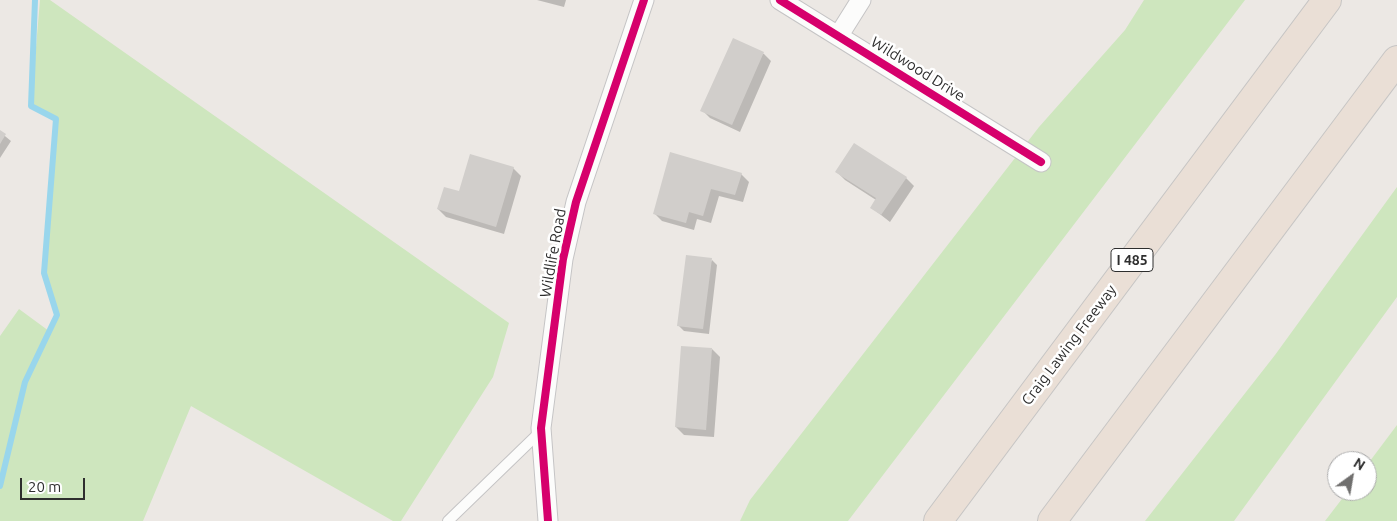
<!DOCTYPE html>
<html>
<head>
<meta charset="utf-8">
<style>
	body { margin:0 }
	#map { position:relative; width:1397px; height:521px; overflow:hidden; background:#ece8e4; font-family:Ubuntu,sans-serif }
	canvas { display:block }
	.north { position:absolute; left:1327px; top:451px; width:50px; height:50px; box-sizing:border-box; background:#fff; border:1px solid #ababab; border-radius:50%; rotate:32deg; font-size:14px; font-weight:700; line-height:20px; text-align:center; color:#2e2e2e }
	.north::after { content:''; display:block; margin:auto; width:18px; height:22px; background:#706f6e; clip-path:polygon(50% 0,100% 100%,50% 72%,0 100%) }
	.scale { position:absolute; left:20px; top:478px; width:65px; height:22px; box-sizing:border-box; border:2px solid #2e2e2e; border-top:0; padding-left:6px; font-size:15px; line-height:18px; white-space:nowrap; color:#2e2e2e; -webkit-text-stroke:4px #fff; paint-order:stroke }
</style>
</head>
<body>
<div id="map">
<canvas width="1397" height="521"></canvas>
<div class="north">N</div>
<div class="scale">20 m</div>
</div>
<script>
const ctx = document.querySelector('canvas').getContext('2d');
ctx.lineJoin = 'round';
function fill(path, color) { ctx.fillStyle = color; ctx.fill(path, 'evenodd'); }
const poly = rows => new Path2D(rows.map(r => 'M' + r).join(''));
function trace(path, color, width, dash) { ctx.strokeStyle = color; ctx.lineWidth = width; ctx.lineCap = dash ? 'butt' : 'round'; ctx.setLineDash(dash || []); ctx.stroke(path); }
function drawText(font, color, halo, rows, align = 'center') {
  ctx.font = font + ' Ubuntu,sans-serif'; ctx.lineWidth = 5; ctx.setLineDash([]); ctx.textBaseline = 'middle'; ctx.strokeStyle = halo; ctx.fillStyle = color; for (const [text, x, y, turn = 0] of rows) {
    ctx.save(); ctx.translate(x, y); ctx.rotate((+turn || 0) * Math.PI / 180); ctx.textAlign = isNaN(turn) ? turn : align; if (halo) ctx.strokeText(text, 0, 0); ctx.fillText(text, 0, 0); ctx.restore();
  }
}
fill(poly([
	[40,0,50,0,509,323,493,377,401,521,393,521,191,406,143,521,0,521,0,336,19,309,49,331,57,315,44,273,56,119,31,106],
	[1144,0,1245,0,848,521,740,521,750,500,1039,127,1125,30],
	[1397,187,1397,297,1234,521,1145,521,1275,355],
	[1397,425,1397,521,1325,521,1348,491,1367,491,1367,465]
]), '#cee6be');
fill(poly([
	[537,0,566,0,564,7],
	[734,40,764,54,771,61,740,132,710,118,702,110],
	[0,132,11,141,0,158],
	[513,168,521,176,504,234,446,217,438,209,460,193],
	[837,172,906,178,914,186,890,222,872,208,876,200,845,180],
	[741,174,749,182,743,202,719,196,711,223,697,219,694,230,662,221,654,213],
	[712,260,717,265,709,334,684,331,678,325],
	[712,349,720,357,714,437,684,435,676,427]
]), '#0003');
trace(poly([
	[0,486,25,382,57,315,44,273,56,119,31,106,35,0]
]), '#99d6ec', 6);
fill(poly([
	[733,38,764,52,732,125,700,111],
	[0,130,6,134,0,144],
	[854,143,907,177,881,215,870,208,876,198,835,172],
	[670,152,742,173,735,195,711,189,703,216,689,212,686,223,653,214],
	[470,154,514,167,496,227,437,209,444,187,459,191],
	[686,255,712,258,703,329,677,326],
	[681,346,712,348,706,430,675,427]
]), '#d1cecb');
const service = poly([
	[448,521,541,431]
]);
const minor = poly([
	[780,0,1041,162],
	[839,35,861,0],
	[548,521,541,428,563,259,576,202,644,0]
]);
const motorway = poly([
	[938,521,1327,0],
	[1052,521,1397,60]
]);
trace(service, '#c5c4c5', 12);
trace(minor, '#c5c4c5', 21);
trace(motorway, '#c6c5c4', 30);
trace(service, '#fcfcfb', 10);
trace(minor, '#fcfcfb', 19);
trace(motorway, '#eadfd6', 28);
trace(poly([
	[780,0,1041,162],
	[548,521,541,428,563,259,576,202,644,0]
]), '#d6006c', 8);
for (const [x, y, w] of [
	[1132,260,42]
]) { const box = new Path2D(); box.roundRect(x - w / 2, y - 11.5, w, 23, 4); ctx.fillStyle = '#fff'; ctx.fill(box); trace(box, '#2e2e2e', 1); }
drawText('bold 14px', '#2e2e2e', null, [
	["I 485",1132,260]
]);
drawText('15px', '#2e2e2e', '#fff', [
	["Wildwood Drive",918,69,32],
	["Wildlife Road",553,253,-80],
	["Craig Lawing Freeway",1069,345,-53]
]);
</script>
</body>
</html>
